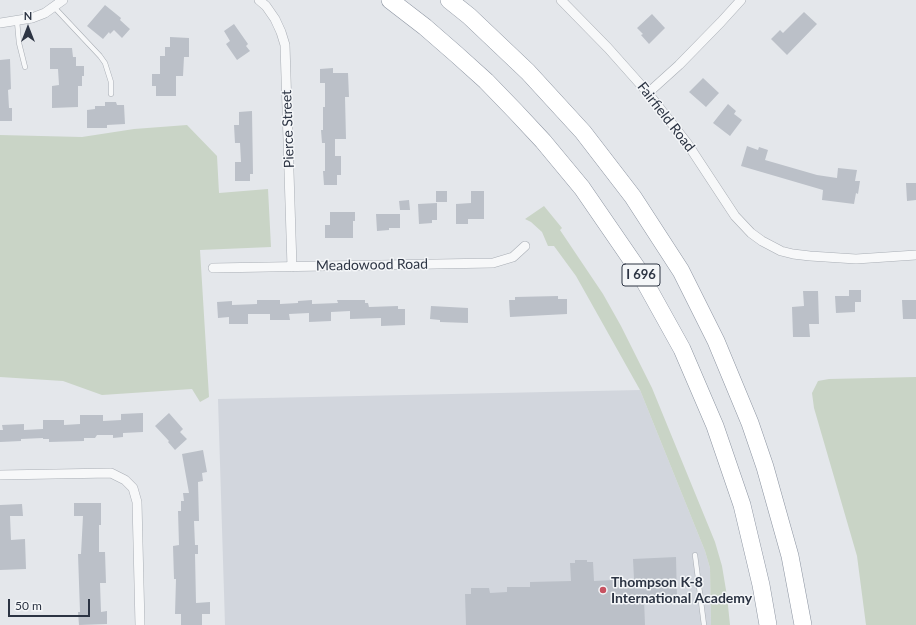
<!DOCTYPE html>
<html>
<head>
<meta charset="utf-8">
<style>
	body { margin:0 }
	#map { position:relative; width:916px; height:625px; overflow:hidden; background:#e4e7eb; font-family:Lato,sans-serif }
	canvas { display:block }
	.north { position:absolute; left:8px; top:8px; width:40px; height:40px; -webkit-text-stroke:3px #f4f6f8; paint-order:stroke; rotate:0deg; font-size:11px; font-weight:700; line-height:16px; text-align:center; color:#2c3443 }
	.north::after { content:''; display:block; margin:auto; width:14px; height:18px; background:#2c3443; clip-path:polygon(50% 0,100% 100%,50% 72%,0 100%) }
	.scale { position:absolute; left:8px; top:599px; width:82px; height:18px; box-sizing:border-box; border:2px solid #2c3443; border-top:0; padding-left:5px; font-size:12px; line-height:14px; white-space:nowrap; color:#2c3443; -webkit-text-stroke:3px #f4f6f8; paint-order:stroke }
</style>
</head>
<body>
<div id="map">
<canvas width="916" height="625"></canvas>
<div class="north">N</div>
<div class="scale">50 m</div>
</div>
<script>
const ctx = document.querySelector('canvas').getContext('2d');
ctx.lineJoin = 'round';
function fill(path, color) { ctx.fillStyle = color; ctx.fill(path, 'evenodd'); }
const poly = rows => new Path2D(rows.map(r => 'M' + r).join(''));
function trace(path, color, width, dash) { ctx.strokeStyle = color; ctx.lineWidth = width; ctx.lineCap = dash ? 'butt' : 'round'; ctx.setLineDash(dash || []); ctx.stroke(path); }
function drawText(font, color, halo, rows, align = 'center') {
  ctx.font = font + ' Lato,sans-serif'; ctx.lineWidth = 3; ctx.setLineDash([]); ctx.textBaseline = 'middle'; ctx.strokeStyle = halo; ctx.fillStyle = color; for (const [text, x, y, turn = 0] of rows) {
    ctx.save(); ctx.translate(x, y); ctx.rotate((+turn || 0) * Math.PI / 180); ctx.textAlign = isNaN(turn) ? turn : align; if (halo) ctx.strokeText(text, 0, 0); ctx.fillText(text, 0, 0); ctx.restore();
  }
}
fill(poly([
	[640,390,705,551,710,568,711,625,225,625,218,399]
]), '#d2d6dd');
fill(poly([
	[187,125,217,156,219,193,268,189,271,247,200,250,209,397,200,402,192,389,102,395,63,381,0,377,0,135,82,137,134,129],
	[544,206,562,228,560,230,603,294,621,326,652,388,715,542,722,566,727,596,730,625,711,625,710,568,705,551,640,390,576,276,554,246,548,246,542,232,531,222,525,219],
	[916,377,916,625,866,625,857,556,814,408,812,393,818,381,829,379]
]), '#c9d4c6');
fill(poly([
	[105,5,121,18,120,20,130,29,122,38,114,30,110,34,109,32,103,39,87,26],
	[804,12,817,24,787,55,771,39,780,30,783,33],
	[652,14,665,28,649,44,641,35,643,34,637,28],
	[234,24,248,44,246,46,250,51,237,60,226,44,230,41,224,31],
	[170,37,189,38,189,57,184,57,183,76,176,76,176,96,156,96,156,86,152,86,152,74,160,74,160,56,165,56,165,47,170,47],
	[50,48,72,48,73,57,76,57,76,66,84,66,84,76,82,76,82,86,78,86,78,107,52,108,52,86,59,85,58,69,50,69],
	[10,59,11,89,8,90,9,108,12,108,12,121,0,121,0,60],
	[333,68,333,73,348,73,349,97,345,97,346,139,335,139,335,156,341,156,341,175,337,175,337,185,324,185,323,171,325,171,325,143,322,143,321,130,323,130,323,107,325,107,325,83,320,83,320,69],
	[703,78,719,93,706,107,689,92],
	[105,102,116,102,117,105,124,105,125,124,107,125,107,128,87,128,87,110,95,109,95,106,105,106],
	[728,104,736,111,734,114,742,120,730,136,713,123],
	[252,111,253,174,250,174,250,181,235,181,235,162,241,162,240,143,235,143,234,125,239,125,239,112],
	[747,146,758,150,759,147,768,150,765,160,817,175,837,178,838,168,857,170,855,181,860,181,858,194,856,193,854,204,822,200,823,190,741,166],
	[906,183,916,183,916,200,907,201],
	[436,191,447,191,447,202,436,202],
	[471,191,484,191,484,219,468,219,468,224,456,224,456,204,471,203],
	[409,200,410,210,400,210,399,201],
	[437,203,437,220,432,220,432,223,419,224,418,204],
	[330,212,355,212,355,221,353,221,353,238,325,238,325,225,330,225],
	[376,214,400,214,400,228,389,228,389,230,377,231],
	[849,290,861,290,861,302,855,302,855,312,836,313,835,296,849,296],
	[803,291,818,291,819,324,809,324,810,337,793,337,792,307,804,306],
	[558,296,558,299,567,299,567,314,510,317,509,300,515,300,515,297],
	[257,300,280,300,280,304,298,303,298,301,312,300,312,304,338,303,337,300,365,300,365,303,368,303,369,307,398,306,398,309,405,309,405,325,381,326,381,318,350,319,350,311,331,312,331,321,309,322,309,313,289,314,290,320,270,320,270,314,248,314,248,324,229,324,229,317,218,318,217,302,232,301,232,305,257,304],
	[902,300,916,300,916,319,903,319],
	[431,306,468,308,468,323,440,322,440,320,430,319],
	[143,413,143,432,123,433,123,437,113,438,113,435,97,435,95,438,84,438,84,441,49,442,49,439,43,439,43,438,21,439,21,441,0,442,0,430,3,430,2,425,24,424,24,430,43,429,43,420,64,420,64,425,80,424,80,415,103,415,103,421,121,420,121,414],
	[169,413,183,429,180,432,187,439,175,450,168,442,169,441,155,426],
	[203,450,207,472,202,473,203,481,198,482,199,521,194,521,195,545,198,545,198,554,195,554,196,603,210,602,210,614,202,614,202,625,181,625,181,614,175,614,176,579,174,579,173,546,179,545,178,511,181,511,181,501,184,501,183,493,189,493,182,454],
	[74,503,101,503,101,525,99,525,99,552,105,552,106,583,100,583,101,612,107,611,107,624,79,625,78,612,80,612,78,554,81,554,83,516,74,516],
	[22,504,23,516,10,516,11,540,25,539,26,569,0,570,0,505],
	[676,557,677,599,644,599,645,625,466,625,465,594,471,594,471,588,489,588,490,593,507,592,507,587,530,587,530,582,571,581,570,563,575,563,575,560,587,560,587,562,593,562,594,581,634,579,633,559]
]), '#bbc0c8');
const lane = poly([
	[54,7,100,56,105,63,111,82,111,94],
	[17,21,19,43,25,67],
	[695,555,704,625]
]);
const street = poly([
	[259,0,266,6,275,19,281,32,285,45,292,267],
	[561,0,608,48,648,93,687,143,735,216,751,233,762,241,781,251,793,254,810,256,856,259,916,255],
	[0,23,32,18,45,13,63,0],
	[648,93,679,65,721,22,741,0],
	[213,268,493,263,513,257,525,246],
	[0,475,111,473,125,480,133,488,137,502,140,625]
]);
const highway = poly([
	[390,0,425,27,456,54,486,81,515,111,543,141,582,188,637,268,682,349,715,426,742,505,761,585,768,625],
	[449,0,469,16,528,72,583,132,633,197,681,271,716,341,750,423,765,467,790,556,803,625]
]);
trace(lane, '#a9aeb5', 5.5);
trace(street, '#a9aeb5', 10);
trace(highway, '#8c94a1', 18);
trace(lane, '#f7f8f9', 4.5);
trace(street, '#f7f8f9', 9);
trace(highway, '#fff', 17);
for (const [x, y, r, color] of [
	[603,590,4,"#c75261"]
]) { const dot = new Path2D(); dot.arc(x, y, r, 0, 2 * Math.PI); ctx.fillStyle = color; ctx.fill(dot); trace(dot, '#f4f6f8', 1.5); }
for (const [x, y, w] of [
	[641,275,38]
]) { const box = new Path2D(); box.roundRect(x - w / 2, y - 11, w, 22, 3); ctx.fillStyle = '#f4f6f8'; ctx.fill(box); trace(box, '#2c3443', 1); }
drawText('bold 13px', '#2c3443', null, [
	["I 696",641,275]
]);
drawText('14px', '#2c3443', '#f4f6f8', [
	["Fairfield Road",666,117,52],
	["Pierce Street",288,129,-92],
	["Meadowood Road",372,265,-1]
]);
drawText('bold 14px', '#2c3443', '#f4f6f8', [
	["Thompson K-8",611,582],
	["International Academy",611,598]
], 'left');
</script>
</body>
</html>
